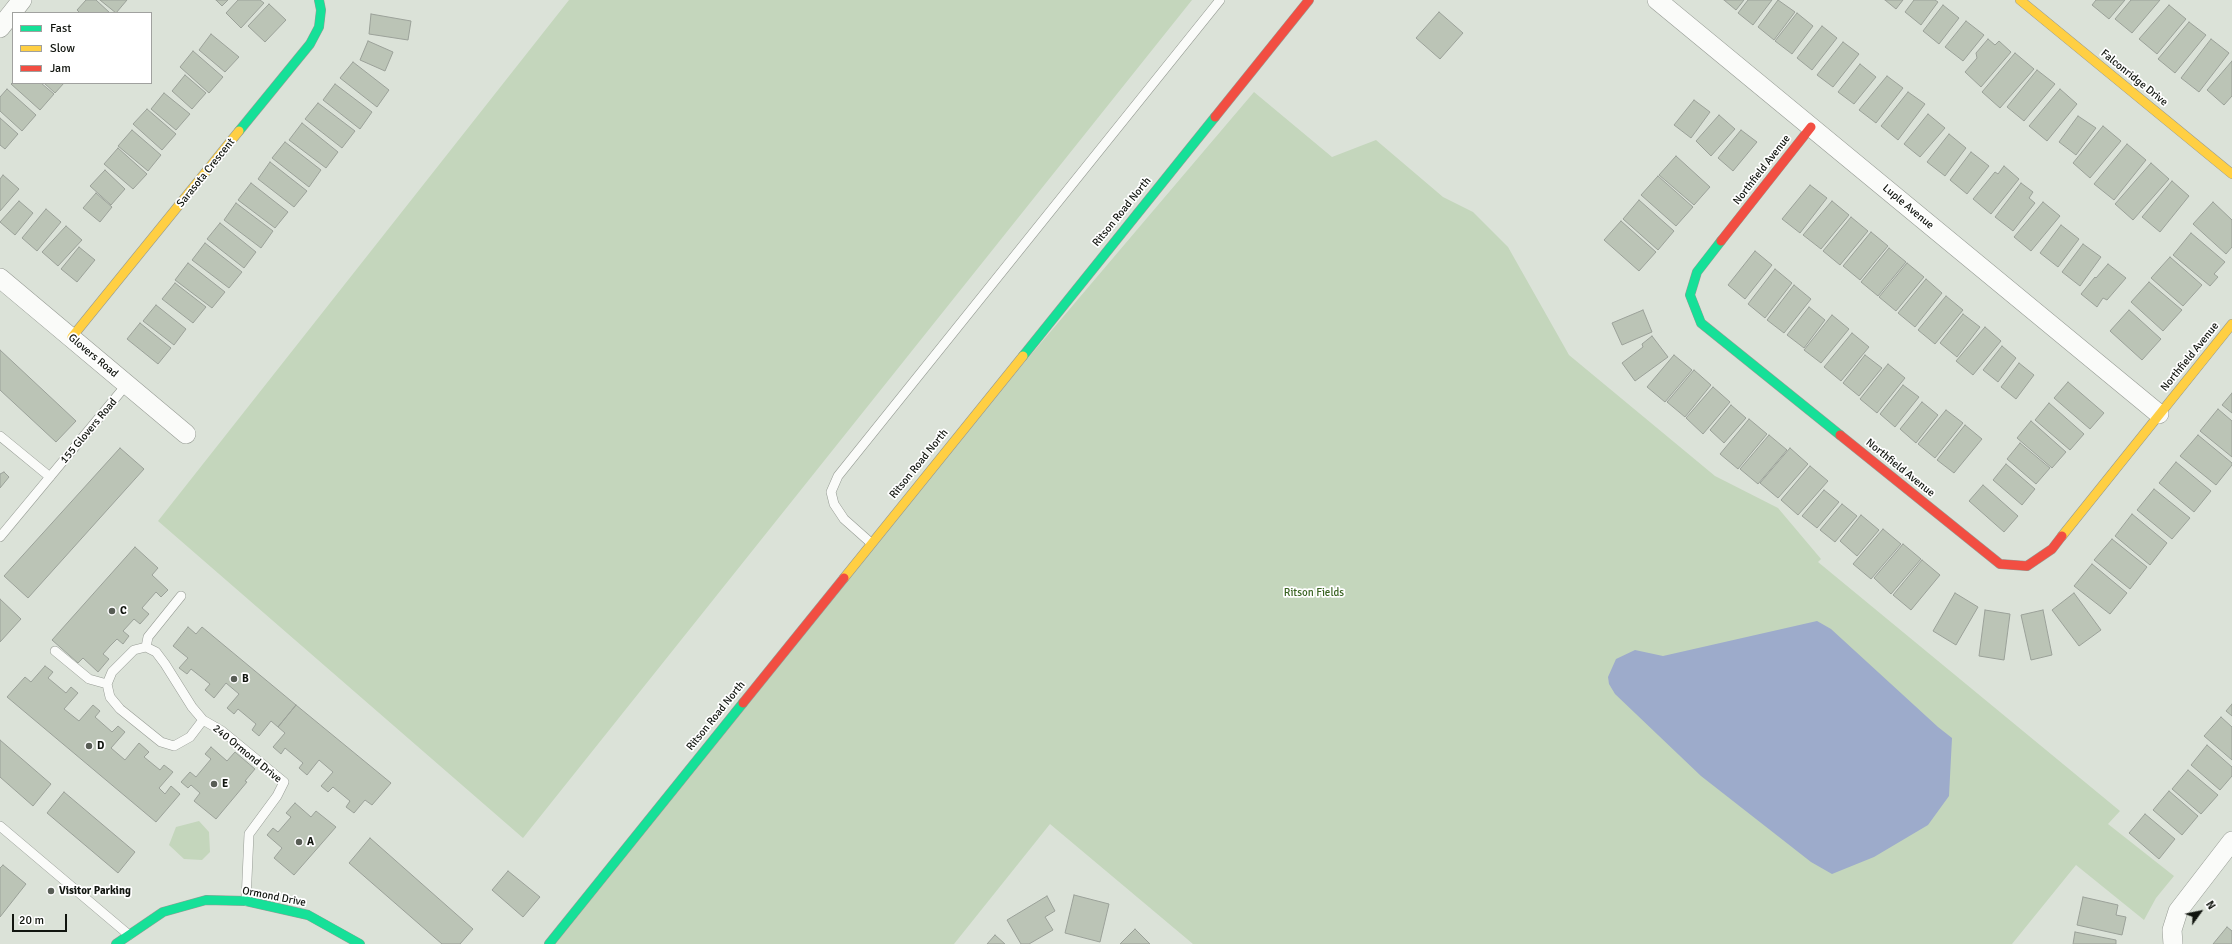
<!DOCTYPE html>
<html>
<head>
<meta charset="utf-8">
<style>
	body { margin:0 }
	#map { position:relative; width:2232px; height:944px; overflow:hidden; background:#dbe2d8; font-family:Signika,sans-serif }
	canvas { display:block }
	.legend { position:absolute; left:12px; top:12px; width:140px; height:72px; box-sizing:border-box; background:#fff; border:1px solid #a0a19f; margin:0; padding:5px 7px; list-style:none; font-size:12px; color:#11150f }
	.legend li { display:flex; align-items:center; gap:8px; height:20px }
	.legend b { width:20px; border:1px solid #a0a19f }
	.north { position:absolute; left:2180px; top:892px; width:40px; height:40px; -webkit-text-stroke:3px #fff; paint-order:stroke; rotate:57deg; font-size:11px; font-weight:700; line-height:16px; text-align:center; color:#11150f }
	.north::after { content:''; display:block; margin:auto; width:14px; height:18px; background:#11150f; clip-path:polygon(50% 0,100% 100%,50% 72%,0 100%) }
	.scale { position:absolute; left:12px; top:914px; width:55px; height:18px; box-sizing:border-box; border:2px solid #11150f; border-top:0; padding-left:5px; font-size:12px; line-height:14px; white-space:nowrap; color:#11150f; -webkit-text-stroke:3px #fff; paint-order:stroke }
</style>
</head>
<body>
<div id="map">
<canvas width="2232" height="944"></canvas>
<ul class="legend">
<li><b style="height:5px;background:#16e098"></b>Fast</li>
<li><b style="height:5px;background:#ffcf43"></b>Slow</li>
<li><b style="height:5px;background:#f24e42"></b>Jam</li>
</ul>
<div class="north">N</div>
<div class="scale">20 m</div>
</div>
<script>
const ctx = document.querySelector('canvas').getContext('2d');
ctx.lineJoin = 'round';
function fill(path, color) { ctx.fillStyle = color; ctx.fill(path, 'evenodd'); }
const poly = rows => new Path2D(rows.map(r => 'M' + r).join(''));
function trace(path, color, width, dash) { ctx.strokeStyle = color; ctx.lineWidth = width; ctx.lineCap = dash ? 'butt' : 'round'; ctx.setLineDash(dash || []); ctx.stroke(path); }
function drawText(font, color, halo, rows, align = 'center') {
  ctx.font = font + ' Signika,sans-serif'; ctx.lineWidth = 3.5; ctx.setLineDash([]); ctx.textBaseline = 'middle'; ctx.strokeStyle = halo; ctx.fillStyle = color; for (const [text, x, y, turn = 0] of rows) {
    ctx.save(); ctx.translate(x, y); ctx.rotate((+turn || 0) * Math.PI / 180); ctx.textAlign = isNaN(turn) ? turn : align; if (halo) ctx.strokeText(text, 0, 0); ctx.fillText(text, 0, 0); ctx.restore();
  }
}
fill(poly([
	[569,0,1192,0,523,838,158,521],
	[1254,92,1332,157,1376,140,1443,197,1473,212,1508,247,1569,355,1715,476,1778,508,1821,559,1818,562,2120,811,2108,824,2174,876,2156,898,2144,920,2076,865,2012,944,1193,944,1050,824,954,944,549,944,871,543],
	[199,821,209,832,210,852,202,860,184,859,169,845,176,827]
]), '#c4d6bc');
fill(poly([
	[1817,621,1831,629,1938,727,1952,738,1949,796,1928,825,1874,857,1832,874,1811,862,1701,776,1615,694,1609,684,1608,677,1616,659,1635,650,1663,656]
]), '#9dabcb');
const building = poly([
	[86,0,96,0,110,13,80,13,77,10,86,0],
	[100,0,127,0,116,13,100,0],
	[216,0,228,0,222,6,216,0],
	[238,0,260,0,264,3,241,28,226,13,238,0],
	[1724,0,1744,0,1736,10,1724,0],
	[1748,0,1772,0,1753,25,1738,13,1748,0],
	[1778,0,1795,12,1774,40,1758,27,1778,0],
	[1885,0,1903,0,1896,9,1885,0],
	[1914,0,1935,0,1938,2,1921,25,1905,12,1914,0],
	[2096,0,2125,0,2109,19,2092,5,2096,0],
	[2131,0,2160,0,2132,33,2115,19,2131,0],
	[269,4,286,20,265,42,248,26,269,4],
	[1943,5,1959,18,1939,44,1923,31,1943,5],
	[2169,5,2186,19,2157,54,2139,39,2169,5],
	[1439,12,1463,33,1440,59,1416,38,1439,12],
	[1797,13,1813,26,1792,54,1775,41,1797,13],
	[371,14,411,21,408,40,369,34,371,14],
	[1966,21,1984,35,1963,61,1945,47,1966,21],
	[2189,22,2206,35,2175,73,2158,59,2189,22],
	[1822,26,1837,38,1812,70,1797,58,1822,26],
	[211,34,239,57,225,72,199,50,211,34],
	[1988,39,1995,45,1999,41,2011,52,1981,87,1965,72,1977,58,1976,53,1988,39],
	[2211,39,2229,53,2199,92,2181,78,2211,39],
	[368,41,393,52,385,71,360,60,368,41],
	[1843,42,1859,54,1833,87,1817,75,1843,42],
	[193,51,223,77,209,93,180,67,193,51],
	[2015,53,2034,69,2000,108,1982,92,2015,53],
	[2232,61,2232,96,2224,105,2207,90,2232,61],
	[353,62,389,90,377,107,340,78,353,62],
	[1860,64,1876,77,1854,104,1838,92,1860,64],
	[2037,70,2055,84,2024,121,2007,107,2037,70],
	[185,75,206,93,192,109,172,91,185,75],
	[1887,76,1903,88,1876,123,1859,110,1887,76],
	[13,82,41,83,54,94,40,110,11,84,13,82],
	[44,83,64,83,55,93,44,83],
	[335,84,372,112,360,129,323,100,335,84],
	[7,89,36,115,22,131,0,111,0,97,7,89],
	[2060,89,2077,104,2047,141,2029,126,2060,89],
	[1908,92,1925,104,1898,140,1881,126,1908,92],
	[164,93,190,114,176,130,151,109,164,93],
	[1694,100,1710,112,1691,138,1674,125,1694,100],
	[318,103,355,131,342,148,305,119,318,103],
	[147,109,176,134,162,150,133,124,147,109],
	[1928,114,1945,128,1920,157,1904,144,1928,114],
	[1719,115,1735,129,1711,156,1696,141,1719,115],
	[2078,116,2096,128,2076,155,2059,142,2078,116],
	[0,118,18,134,5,149,0,145,0,118],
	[302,123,338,152,326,168,289,140,302,123],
	[2103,126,2121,141,2090,178,2073,163,2103,126],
	[132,130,161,155,148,171,118,146,132,130],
	[1741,130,1757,142,1733,171,1718,158,1741,130],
	[1949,134,1966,148,1945,176,1927,162,1949,134],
	[285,142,321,170,309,187,272,158,285,142],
	[2127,144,2146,160,2114,200,2094,184,2127,144],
	[118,148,147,174,133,189,104,164,118,148],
	[1971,152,1989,166,1967,194,1950,180,1971,152],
	[1676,156,1710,187,1694,205,1659,175,1676,156],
	[270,162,307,191,294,207,258,179,270,162],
	[2151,163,2169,179,2133,220,2115,204,2151,163],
	[2004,166,2019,179,1991,214,1973,199,1995,172,1998,174,2004,166],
	[105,170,125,189,111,205,90,186,105,170],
	[3,175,19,189,0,211,0,179,3,175],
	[1658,176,1693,207,1676,226,1641,195,1658,176],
	[2172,181,2189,196,2160,232,2142,217,2172,181],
	[251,183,288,212,275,228,238,200,251,183],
	[2021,183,2033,192,2029,198,2035,203,2013,231,1995,217,2021,183],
	[1810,185,1827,198,1800,233,1782,219,1810,185],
	[96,193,112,207,100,222,83,208,96,193],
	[1639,200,1674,231,1658,250,1623,219,1639,200],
	[19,201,33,213,15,235,0,222,19,201],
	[1832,201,1849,215,1821,249,1803,235,1832,201],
	[2043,202,2060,216,2031,251,2014,237,2043,202],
	[2213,202,2232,220,2232,247,2226,254,2193,224,2213,202],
	[236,203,273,231,261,248,224,220,236,203],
	[46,209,61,222,37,251,22,238,46,209],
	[1851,217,1868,231,1840,265,1823,251,1851,217],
	[1621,221,1656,252,1639,271,1604,240,1621,221],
	[220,223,256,252,244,268,207,239,220,223],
	[2061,225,2079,239,2058,267,2040,253,2061,225],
	[66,226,82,240,58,266,42,252,66,226],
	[1871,232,1888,246,1860,280,1843,266,1871,232],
	[2191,233,2225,262,2214,274,2218,277,2210,286,2173,255,2191,233],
	[205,243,242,272,229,288,192,260,205,243],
	[2083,244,2101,257,2080,286,2062,272,2083,244],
	[79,247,95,260,77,282,61,269,79,247],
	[1889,248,1906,262,1878,296,1861,282,1889,248],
	[1755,251,1772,265,1745,299,1728,285,1755,251],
	[2170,257,2202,285,2183,306,2151,278,2170,257],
	[188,263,225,292,212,308,175,280,188,263],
	[1907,263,1924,277,1896,311,1879,297,1907,263],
	[2108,264,2126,278,2107,300,2103,298,2097,307,2081,294,2095,277,2096,278,2108,264],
	[1775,269,1792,283,1765,318,1748,304,1775,269],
	[1926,279,1942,293,1915,327,1898,313,1926,279],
	[2149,282,2182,310,2163,331,2131,302,2149,282],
	[175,283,206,307,193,323,162,299,175,283],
	[1794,285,1811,299,1784,333,1767,320,1794,285],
	[1946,296,1963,310,1935,344,1918,330,1946,296],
	[156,305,186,329,174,345,143,321,156,305],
	[1809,307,1825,320,1804,348,1787,335,1809,307],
	[1643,310,1652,332,1622,345,1612,323,1643,310],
	[2129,310,2161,339,2142,360,2110,331,2129,310],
	[1963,314,1980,327,1957,357,1940,343,1963,314],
	[1832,315,1849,329,1821,363,1804,350,1832,315],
	[140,323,171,348,158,364,127,339,140,323],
	[1985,327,2001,341,1973,375,1956,361,1985,327],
	[1852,333,1869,347,1841,381,1824,367,1852,333],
	[1652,336,1668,357,1635,381,1622,363,1643,347,1642,344,1652,336],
	[2002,346,2016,358,1998,382,1983,370,2002,346],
	[0,350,76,421,56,442,0,390,0,350],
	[1674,355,1692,370,1665,402,1647,387,1674,355],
	[1865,355,1882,368,1859,396,1843,383,1865,355],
	[2019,363,2034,375,2016,399,2001,387,2019,363],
	[1888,364,1905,378,1877,413,1860,399,1888,364],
	[1694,370,1711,385,1685,417,1667,402,1694,370],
	[2068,382,2104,413,2090,429,2054,398,2068,382],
	[1903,385,1919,397,1895,427,1880,414,1903,385],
	[1713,387,1730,402,1703,434,1686,418,1713,387],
	[2232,393,2232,413,2222,405,2232,393],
	[1922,402,1938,415,1916,443,1900,429,1922,402],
	[2049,403,2084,434,2070,450,2035,420,2049,403],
	[1731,405,1746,418,1724,443,1710,430,1731,405],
	[2218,409,2232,421,2232,457,2200,431,2218,409],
	[1946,410,1963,423,1935,458,1918,444,1946,410],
	[1749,419,1767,434,1738,469,1720,454,1749,419],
	[2031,421,2066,452,2052,468,2017,438,2031,421],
	[1965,425,1982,439,1954,473,1937,460,1965,425],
	[1769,435,1787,450,1758,484,1740,469,1769,435],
	[2198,435,2232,463,2232,465,2216,485,2180,456,2198,435],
	[2020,443,2050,468,2036,484,2007,459,2020,443],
	[120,448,144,469,28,598,4,576,120,448],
	[1790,448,1808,464,1778,498,1760,483,1790,448],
	[2176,462,2211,491,2194,512,2159,483,2176,462],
	[2006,464,2035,489,2022,505,1993,480,2006,464],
	[1810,466,1828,481,1798,515,1781,500,1810,466],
	[4,472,9,477,0,488,0,474,4,472],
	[1983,485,2018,516,2004,532,1969,501,1983,485],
	[2154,489,2190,518,2172,539,2137,510,2154,489],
	[1824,490,1839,502,1817,528,1802,516,1824,490],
	[1842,504,1857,516,1835,542,1820,530,1842,504],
	[2132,514,2167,543,2150,565,2115,536,2132,514],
	[1861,515,1879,530,1857,556,1840,541,1861,515],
	[1883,529,1901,544,1871,579,1853,564,1883,529],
	[2112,539,2147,567,2130,589,2094,560,2112,539],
	[1903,544,1921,559,1891,594,1874,578,1903,544],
	[135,547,158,568,152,575,168,590,161,597,156,592,142,608,149,614,140,624,134,619,123,631,129,636,123,644,117,639,110,646,103,654,109,659,98,672,83,658,78,663,52,640,135,547],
	[1922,560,1940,575,1911,610,1893,595,1922,560],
	[2092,564,2127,593,2110,614,2074,586,2092,564],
	[1955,593,1978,607,1956,645,1933,631,1955,593],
	[2074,593,2101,630,2079,646,2052,610,2074,593],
	[0,599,21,619,0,642,0,599],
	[1985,610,2010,614,2004,660,1979,656,1985,610],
	[2043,610,2052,655,2031,660,2021,615,2043,610],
	[188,627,196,634,202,627,296,705,278,727,271,721,259,736,252,730,256,724,238,709,234,714,227,708,239,694,226,683,214,698,205,690,210,684,191,669,187,674,179,668,188,658,173,646,188,627],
	[45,666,53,672,48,678,66,693,71,687,78,693,64,709,79,721,93,705,100,711,95,717,112,732,118,726,125,732,111,748,125,760,139,743,149,752,144,757,160,770,164,765,173,772,159,788,165,794,171,786,180,794,156,822,7,697,25,677,31,682,45,666],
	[2232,704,2232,716,2226,711,2232,704],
	[296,705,391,783,372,805,365,800,354,813,346,807,350,801,333,787,328,792,321,786,333,772,319,760,307,775,299,768,303,763,285,748,281,754,273,747,285,733,278,727,296,705],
	[2221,717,2232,727,2232,760,2204,736,2221,717],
	[0,740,51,784,33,806,0,777,0,740],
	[2207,745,2232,767,2232,776,2220,790,2191,765,2207,745],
	[211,747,227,761,235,752,255,769,245,781,247,782,216,819,194,801,200,793,191,785,188,788,181,782,190,772,196,777,211,759,205,754,211,747],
	[2188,770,2218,795,2201,814,2172,789,2188,770],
	[2169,791,2198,816,2182,835,2153,810,2169,791],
	[64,792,135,852,118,873,47,813,64,792],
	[295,803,311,817,316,811,336,827,294,875,274,858,282,848,267,835,273,828,278,832,291,817,286,813,295,803],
	[2145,814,2175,839,2159,859,2129,833,2145,814],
	[370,838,473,929,460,944,442,944,349,863,370,838],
	[3,865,26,884,0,917,0,868,3,865],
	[508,871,540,897,523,917,492,890,508,871],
	[1074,895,1109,904,1100,942,1065,933,1074,895],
	[1047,896,1055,911,1045,917,1053,930,1029,944,1021,944,1007,920,1047,896],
	[2083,897,2118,905,2116,915,2126,917,2122,935,2077,925,2083,897],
	[2227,927,2232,931,2232,944,2213,944,2227,927],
	[1135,929,1150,944,1120,944,1135,929],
	[2075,932,2116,940,2116,944,2073,944,2075,932],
	[995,935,1005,944,987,944,995,935]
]);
fill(building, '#bbc4b6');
trace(building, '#9ba199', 1);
const lane = poly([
	[0,436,50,477],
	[0,537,127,384],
	[871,543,844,519,834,504,831,492,838,476,1220,0],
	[146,647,148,637,181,596],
	[55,651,89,679,107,684],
	[203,720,192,707,165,664,156,652,146,647,134,650,112,672,107,684,110,697,120,709,161,742,174,746,190,737,203,720,222,731,284,782,277,796,249,834,246,901],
	[0,826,129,935]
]);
const street = poly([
	[1657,0,2159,414],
	[0,28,22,0],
	[0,278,186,434],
	[2173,944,2172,930,2178,911,2232,841]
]);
const fast = poly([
	[239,131,310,44,319,27,321,10,319,0],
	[1721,241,1697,272,1690,295,1701,323,1840,435],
	[1023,356,1215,117],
	[116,944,163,912,206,900,246,901,308,915,360,944],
	[549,944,743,703]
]);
const slow = poly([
	[2020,0,2232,174],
	[72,337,239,131],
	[2062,536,2232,324],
	[844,578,1023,356]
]);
const jam = poly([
	[1215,117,1309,0],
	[1721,241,1811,127],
	[1840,435,2000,564,2027,566,2052,549,2062,536],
	[743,703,844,578]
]);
trace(lane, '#969b94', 10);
trace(street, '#969b94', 20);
trace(fast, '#969b94', 10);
trace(slow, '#969b94', 10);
trace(jam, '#969b94', 10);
trace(lane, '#fafbf9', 9);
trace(street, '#fafbf9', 19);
trace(fast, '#16e098', 9);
trace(slow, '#ffcf43', 9);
trace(jam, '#f24e42', 9);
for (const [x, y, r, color] of [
	[112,611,4,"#585d55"],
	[234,679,4,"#585d55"],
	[89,746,4,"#585d55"],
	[214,784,4,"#585d55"],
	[299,842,4,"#585d55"],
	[51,891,4,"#585d55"]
]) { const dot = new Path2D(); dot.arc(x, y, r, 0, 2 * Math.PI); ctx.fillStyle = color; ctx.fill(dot); trace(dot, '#fff', 1.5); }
drawText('11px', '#11150f', '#fff', [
	["Falconridge Drive",2134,78,39],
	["Northfield Avenue",1762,170,-52],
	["Sarasota Crescent",206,173,-51],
	["Luple Avenue",1908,207,40],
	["Ritson Road North",1122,212,-51],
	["Glovers Road",93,356,40],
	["Northfield Avenue",2190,357,-51],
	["155 Glovers Road",89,431,-50],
	["Ritson Road North",919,464,-51],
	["Northfield Avenue",1900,468,39],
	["Ritson Road North",716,716,-51],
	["240 Ormond Drive",247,754,39],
	["Ormond Drive",274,897,11]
]);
drawText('11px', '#396321', '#fff', [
	["Ritson Fields",1314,593]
]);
drawText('bold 11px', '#11150f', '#fff', [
	["C",120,611],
	["B",242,679],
	["D",97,746],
	["E",222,784],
	["A",307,842],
	["Visitor Parking",59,891]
], 'left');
</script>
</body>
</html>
